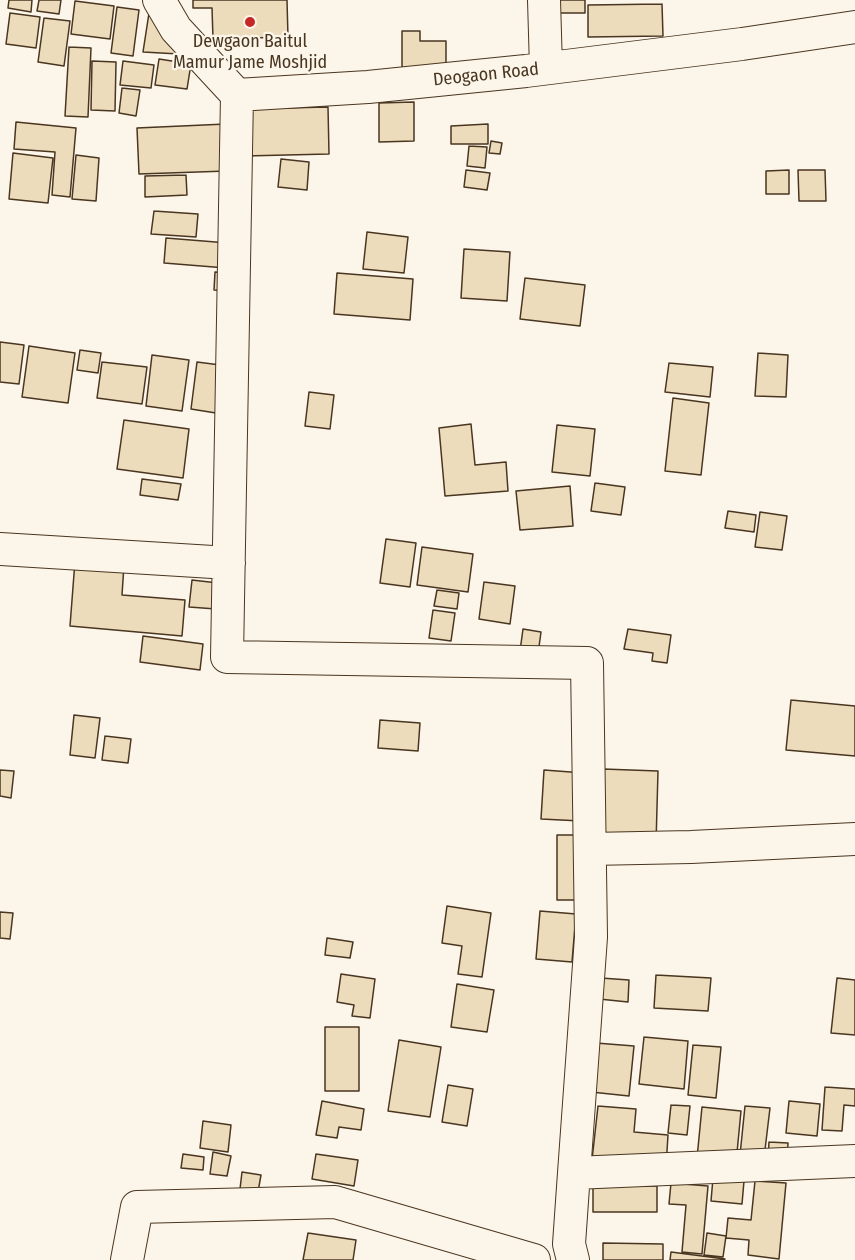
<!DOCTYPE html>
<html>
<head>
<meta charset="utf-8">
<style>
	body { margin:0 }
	canvas { display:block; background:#fbf6e9 }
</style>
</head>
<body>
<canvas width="855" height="1260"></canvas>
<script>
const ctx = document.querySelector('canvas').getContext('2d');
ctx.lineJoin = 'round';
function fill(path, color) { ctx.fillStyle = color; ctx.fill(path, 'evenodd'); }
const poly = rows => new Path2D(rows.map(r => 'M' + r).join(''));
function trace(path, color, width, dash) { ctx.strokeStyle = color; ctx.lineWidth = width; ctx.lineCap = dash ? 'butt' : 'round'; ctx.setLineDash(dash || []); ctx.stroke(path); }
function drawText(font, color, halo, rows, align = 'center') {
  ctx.font = font + ' "Fira Sans Condensed",sans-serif'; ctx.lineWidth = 4.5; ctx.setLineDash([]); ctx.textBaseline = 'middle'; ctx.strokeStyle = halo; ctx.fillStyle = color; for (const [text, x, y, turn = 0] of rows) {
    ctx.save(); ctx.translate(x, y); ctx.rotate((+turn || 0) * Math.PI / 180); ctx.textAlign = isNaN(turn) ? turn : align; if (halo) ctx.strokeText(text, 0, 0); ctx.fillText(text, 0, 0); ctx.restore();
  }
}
const building = poly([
	[9,0,32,0,31,12,8,8,9,0],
	[39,0,61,0,59,14,37,11,39,0],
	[193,0,287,0,288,37,213,39,212,8,193,8,193,0],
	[548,0,585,0,585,13,548,13,548,0],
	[75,1,114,6,110,39,71,34,75,1],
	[662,4,663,36,588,37,588,5,662,4],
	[117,7,139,10,133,56,111,53,117,7],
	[10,13,40,17,36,48,6,44,10,13],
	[149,13,179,54,143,52,149,13],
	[44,18,70,21,64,66,38,62,44,18],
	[402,31,420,31,420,41,446,41,446,68,402,68,402,31],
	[69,47,91,48,88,117,65,116,69,47],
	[159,59,191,64,187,89,155,85,159,59],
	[92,61,116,62,115,111,91,110,92,61],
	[123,61,154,65,151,88,120,85,123,61],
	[122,88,140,90,136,116,119,113,122,88],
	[414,102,414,141,379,142,379,103,414,102],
	[328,107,329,154,244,156,242,109,328,107],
	[16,122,76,128,70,197,52,195,55,152,14,149,16,122],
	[226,124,227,171,139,174,137,128,226,124],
	[488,124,488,144,451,144,451,126,488,124],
	[491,141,502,143,500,154,489,153,491,141],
	[469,146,487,147,485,168,467,166,469,146],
	[13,153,53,158,48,203,9,199,13,153],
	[76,155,99,158,96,201,72,199,76,155],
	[281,159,309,162,307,190,278,187,281,159],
	[466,170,490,173,487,190,464,187,466,170],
	[789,170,789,194,766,194,766,171,789,170],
	[798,170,825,170,826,201,799,201,798,170],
	[186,175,187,195,145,197,145,176,186,175],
	[154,211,198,214,196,237,151,234,154,211],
	[367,232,408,237,404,273,363,269,367,232],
	[166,238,228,243,226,268,164,263,166,238],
	[464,249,510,252,507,301,461,298,464,249],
	[215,272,231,273,229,291,214,290,215,272],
	[337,273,413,279,410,320,334,314,337,273],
	[525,278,585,285,580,326,520,319,525,278],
	[0,342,24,345,19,384,0,382,0,342],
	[29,346,75,353,68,403,22,397,29,346],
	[80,350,101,353,98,373,77,370,80,350],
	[758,353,788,355,786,397,755,396,758,353],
	[152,355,189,360,182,411,146,406,152,355],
	[102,362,147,367,142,404,97,398,102,362],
	[197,362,228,366,222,414,191,409,197,362],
	[669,363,713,367,710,397,665,392,669,363],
	[309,392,334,395,330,429,305,426,309,392],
	[673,398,709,403,701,475,665,471,673,398],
	[124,420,189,429,183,478,117,469,124,420],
	[471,424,475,465,506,462,508,491,445,496,439,428,471,424],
	[557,425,595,429,590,476,552,472,557,425],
	[142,479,181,484,178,500,140,495,142,479],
	[595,483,625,487,621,515,591,511,595,483],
	[570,486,573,526,520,530,516,491,570,486],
	[728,511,756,515,754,532,725,528,728,511],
	[760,512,787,516,782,550,755,547,760,512],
	[386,539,416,543,410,587,380,583,386,539],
	[422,547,473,554,468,592,417,585,422,547],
	[75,561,124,565,122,595,185,600,182,636,70,626,75,561],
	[192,580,218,583,216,609,189,607,192,580],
	[484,582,515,586,510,624,479,619,484,582],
	[437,590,459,593,457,609,434,606,437,590],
	[433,610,455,613,451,641,429,638,433,610],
	[523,629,541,632,538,654,520,651,523,629],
	[628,629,671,635,667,663,652,661,653,653,624,649,628,629],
	[143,636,203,644,200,670,140,662,143,636],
	[791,700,855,706,855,756,786,750,791,700],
	[74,715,100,718,95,758,70,755,74,715],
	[380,720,420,723,418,751,378,748,380,720],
	[105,736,131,739,128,763,102,760,105,736],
	[603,769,658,771,656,844,601,842,603,769],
	[0,770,14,771,11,798,0,796,0,770],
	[544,770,584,773,581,821,541,819,544,770],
	[557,835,582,835,582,900,557,900,557,835],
	[447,906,491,913,482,977,458,974,462,946,442,943,447,906],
	[540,911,576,914,572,962,536,959,540,911],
	[0,912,13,913,10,939,0,938,0,912],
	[327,938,353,942,350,958,325,955,327,938],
	[341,974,375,979,370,1018,352,1016,354,1005,337,1002,341,974],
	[656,975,711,978,708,1011,654,1008,656,975],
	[601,978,629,980,628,1002,599,999,601,978],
	[837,978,855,980,855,1035,831,1033,837,978],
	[457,984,494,990,487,1032,451,1027,457,984],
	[325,1027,359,1027,359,1091,325,1091,325,1027],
	[644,1037,688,1041,684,1089,639,1084,644,1037],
	[399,1040,441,1047,430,1117,388,1111,399,1040],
	[596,1043,634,1046,629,1096,591,1092,596,1043],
	[693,1045,721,1047,716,1098,688,1095,693,1045],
	[448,1085,473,1089,467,1126,442,1122,448,1085],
	[825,1087,855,1089,855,1106,844,1105,842,1131,822,1130,825,1087],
	[322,1101,364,1109,361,1130,339,1127,337,1138,316,1135,322,1101],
	[789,1101,820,1104,817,1136,786,1133,789,1101],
	[671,1105,690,1106,687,1135,668,1133,671,1105],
	[598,1106,636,1109,634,1132,668,1135,666,1167,592,1160,598,1106],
	[745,1106,770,1108,764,1158,740,1155,745,1106],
	[702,1107,741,1111,736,1163,697,1158,702,1107],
	[203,1121,231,1125,228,1152,200,1148,203,1121],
	[769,1142,788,1143,787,1160,768,1159,769,1142],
	[213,1152,231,1156,227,1176,210,1174,213,1152],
	[183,1154,204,1157,203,1170,181,1168,183,1154],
	[316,1154,358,1160,354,1186,312,1179,316,1154],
	[242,1172,261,1175,258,1192,240,1189,242,1172],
	[713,1178,744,1181,742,1204,711,1201,713,1178],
	[755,1181,786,1183,779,1259,748,1255,749,1240,726,1238,728,1218,751,1220,755,1181],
	[671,1183,708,1186,702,1254,682,1252,686,1205,669,1204,671,1183],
	[593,1186,657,1186,657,1212,593,1212,593,1186],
	[308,1233,356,1240,353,1260,303,1260,308,1233],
	[707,1233,726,1236,723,1257,704,1255,707,1233],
	[603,1243,663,1244,663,1260,603,1260,603,1243],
	[671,1252,725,1259,724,1260,670,1260,671,1252]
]);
fill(building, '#ecdcbc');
trace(building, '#4a3520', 1.5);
const street = poly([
	[159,0,176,29,237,95,368,87,526,71,742,44,855,27],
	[544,0,546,68],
	[237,95,227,657,587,663,591,937,574,1173,855,1161],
	[0,549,229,563],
	[590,849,691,847,855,839],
	[127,1260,137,1207,335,1202,534,1260],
	[573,1260,569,1244,574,1173]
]);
trace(street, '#4a3520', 34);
trace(street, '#fbf6e9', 32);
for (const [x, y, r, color] of [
	[250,22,6,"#c62828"]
]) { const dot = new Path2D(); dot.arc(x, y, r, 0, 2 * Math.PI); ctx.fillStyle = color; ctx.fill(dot); trace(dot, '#fbf6e9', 2); }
drawText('18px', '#4a3520', '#fbf6e9', [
	["Dewgaon Baitul",250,42],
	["Mamur Jame Moshjid",250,63]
]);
drawText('18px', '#4a3520', '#fbf6e9', [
	["Deogaon Road",486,75,-6]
]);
</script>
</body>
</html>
